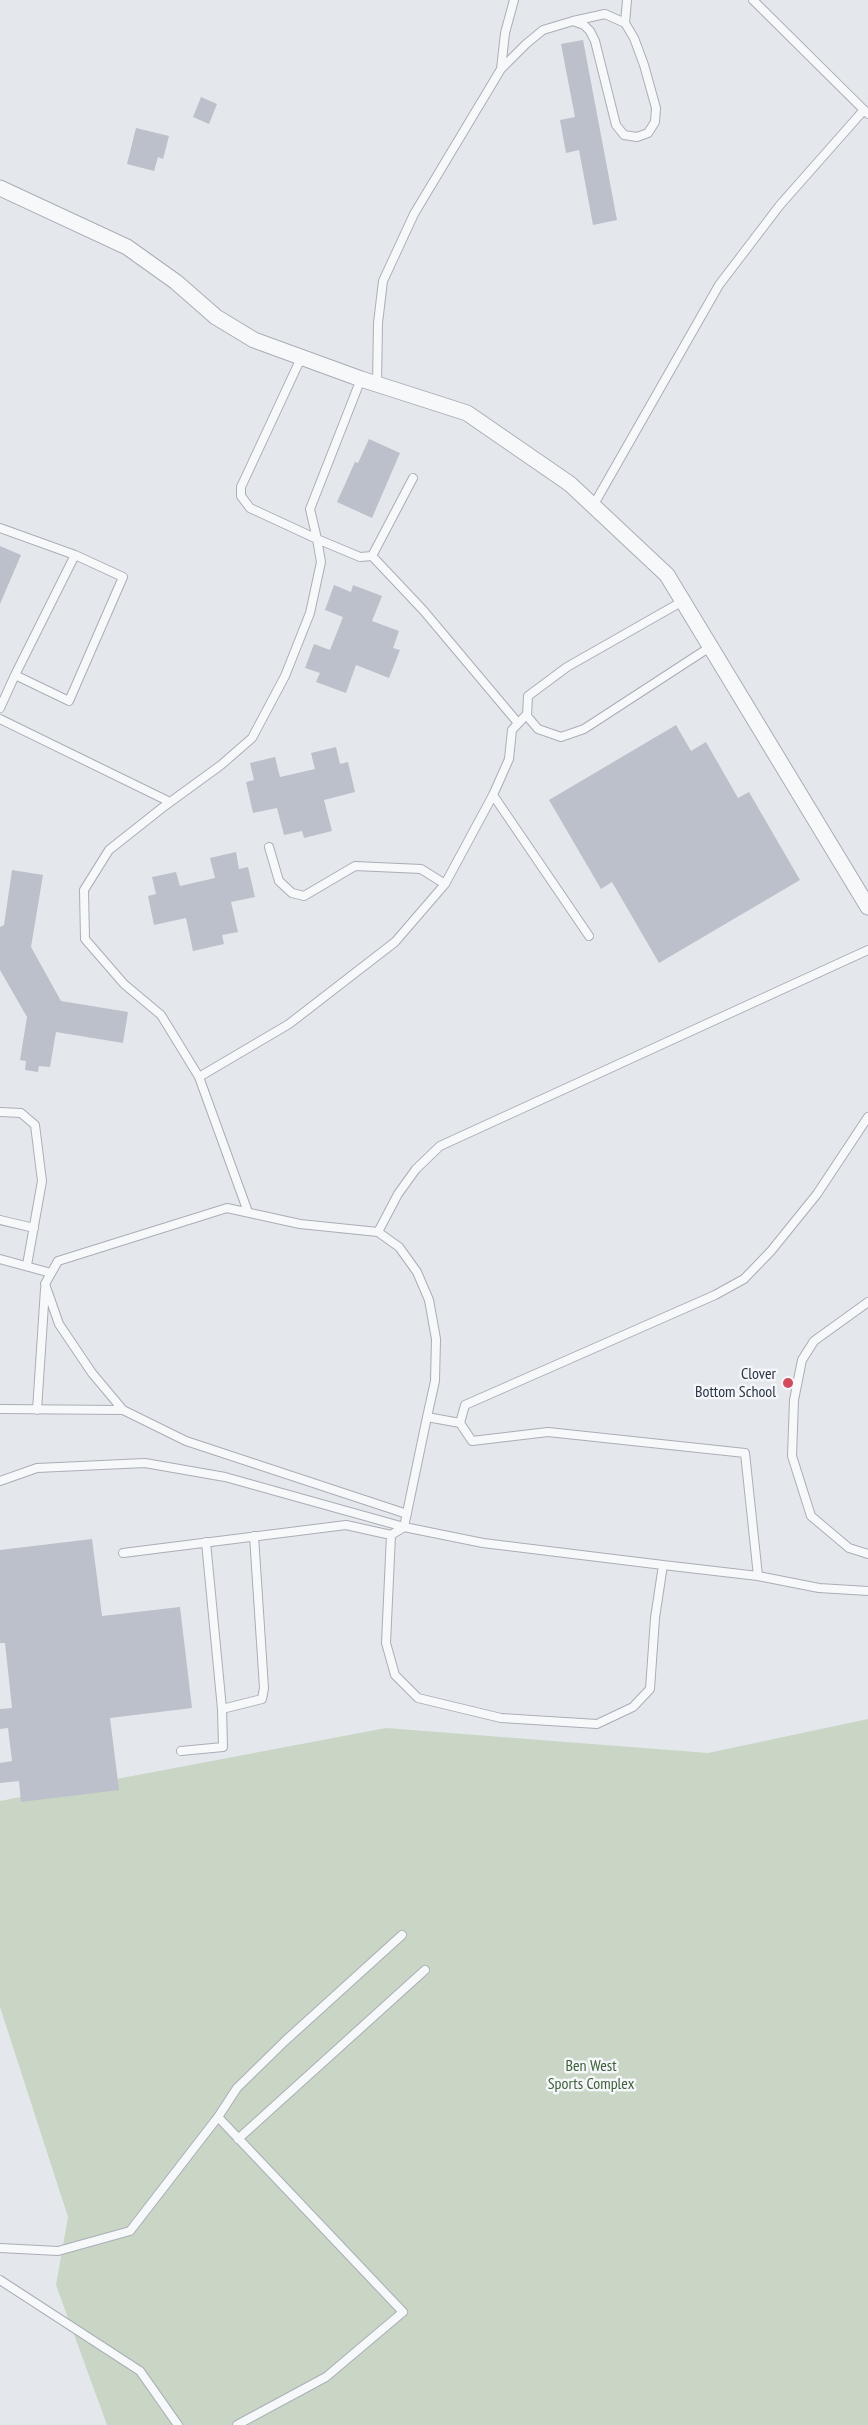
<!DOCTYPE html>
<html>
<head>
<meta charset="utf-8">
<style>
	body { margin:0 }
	canvas { display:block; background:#e4e7ec }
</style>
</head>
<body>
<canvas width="868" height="2425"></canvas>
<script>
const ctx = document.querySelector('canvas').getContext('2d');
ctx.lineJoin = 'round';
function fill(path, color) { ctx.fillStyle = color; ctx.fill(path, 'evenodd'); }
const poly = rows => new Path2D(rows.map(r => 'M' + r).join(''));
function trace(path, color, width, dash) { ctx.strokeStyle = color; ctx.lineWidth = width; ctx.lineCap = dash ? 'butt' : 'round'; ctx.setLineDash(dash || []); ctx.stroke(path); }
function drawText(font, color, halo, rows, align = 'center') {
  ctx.font = font + ' "PT Sans Narrow",sans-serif'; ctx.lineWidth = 5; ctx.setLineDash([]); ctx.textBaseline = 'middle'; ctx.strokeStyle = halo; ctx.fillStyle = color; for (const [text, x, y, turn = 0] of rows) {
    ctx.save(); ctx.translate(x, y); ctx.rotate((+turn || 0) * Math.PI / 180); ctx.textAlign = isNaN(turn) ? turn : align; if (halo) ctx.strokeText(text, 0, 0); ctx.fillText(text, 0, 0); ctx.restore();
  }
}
fill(poly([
	[868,1719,868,2425,107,2425,56,2285,68,2217,0,2007,0,1801,386,1728,708,1753]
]), '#c9d6c5');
fill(poly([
	[583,40,617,220,593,225,579,150,566,153,560,120,575,117,561,44],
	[201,97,217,104,209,124,193,117],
	[136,128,169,136,163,159,158,157,154,171,127,164],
	[369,439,400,453,372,518,337,502,355,462,358,463],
	[0,546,21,555,0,604],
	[334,585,351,592,353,585,382,596,372,621,399,631,393,648,400,650,389,678,356,665,346,693,316,682,320,673,305,668,314,644,330,650,343,617,325,610],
	[676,725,691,751,706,742,738,798,749,792,800,880,659,963,612,882,601,889,549,800],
	[336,747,340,764,348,762,355,792,324,800,332,831,304,838,302,831,284,835,277,808,253,813,246,782,254,780,250,763,275,757,280,777,315,769,311,753],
	[236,852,239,869,248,867,255,897,231,902,238,932,222,935,224,944,193,951,186,918,154,925,148,896,156,894,152,877,176,872,180,886,215,878,210,858],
	[12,870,43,875,31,947,61,1001,128,1012,123,1043,56,1032,50,1067,39,1066,38,1072,25,1070,26,1061,20,1060,27,1017,0,970,0,927,4,925],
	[92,1539,102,1616,180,1607,192,1708,110,1718,119,1790,21,1802,19,1781,0,1783,0,1763,12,1761,8,1728,0,1729,0,1709,12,1708,5,1643,0,1643,0,1550]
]), '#bbc0ca');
const lane = poly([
	[753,0,868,114],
	[573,21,605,14,625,23],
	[501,69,526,44,543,30,573,21,584,25,590,31,595,41,616,125,624,135,637,137,648,133,655,122,656,108,644,65,634,38,625,23,627,0],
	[361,379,310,509,317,539,360,557,372,556,413,478],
	[377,384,378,323,383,281,414,214,501,69,505,33,514,0],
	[593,506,719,285,780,205,863,111],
	[0,528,75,555],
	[372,556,423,610,518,723],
	[683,601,567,667,528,696,527,716,538,729,561,737,584,729,710,647],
	[0,708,15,675,75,555,123,577,69,701,15,675],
	[0,719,170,802],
	[493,795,589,936],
	[269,847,279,881,292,893,304,896,355,866,421,869,445,884],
	[199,1077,161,1015,124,984,85,939,84,890,109,850,162,808,221,765,252,738,285,676,310,613,321,562,317,539,250,508,241,496,241,487,301,358],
	[0,1112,21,1113,35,1125,42,1181,27,1265],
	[248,1212,199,1077,289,1024,395,942,445,884,493,795,509,759,512,730,527,714],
	[0,1220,34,1228],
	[378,1232,300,1224,227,1208,58,1261,45,1284,59,1324,92,1373,123,1410,186,1441,407,1514],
	[0,1259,51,1273],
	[868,1302,814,1341,802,1360,794,1400,792,1456,811,1516,849,1548,868,1554],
	[0,1409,123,1410],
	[37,1410,45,1289],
	[427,1417,435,1381,436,1339,429,1300,417,1272,399,1247,378,1232,398,1194,416,1169,440,1146,868,950],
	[460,1423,465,1405,715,1295,744,1279,771,1251,817,1194,868,1117],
	[0,1481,37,1468,145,1463,225,1477,404,1527,427,1417,460,1423,472,1441,548,1432,745,1453,758,1576],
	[206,1542,222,1709,262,1699,264,1688,254,1536],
	[123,1553,346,1525,391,1535],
	[663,1565,655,1618,650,1689,633,1707,597,1724,501,1718,418,1698,395,1675,386,1643,391,1535,404,1527,483,1543,663,1565,758,1576,819,1588,868,1591],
	[181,1751,223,1747,222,1709],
	[218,2117,237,2088,285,2041,402,1935],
	[238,2139,425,1970],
	[0,2248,58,2251,130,2231,218,2117,403,2312,326,2377,237,2425],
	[0,2280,140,2371,178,2425]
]);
const street = poly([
	[0,188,127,247,176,282,216,317,254,340,361,379,467,413,570,484,667,575,868,907]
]);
trace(lane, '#a9aeb7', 10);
trace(street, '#a9aeb7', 17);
trace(lane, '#f7f8fa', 8);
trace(street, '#f7f8fa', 15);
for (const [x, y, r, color] of [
	[788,1383,6,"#d1495b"]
]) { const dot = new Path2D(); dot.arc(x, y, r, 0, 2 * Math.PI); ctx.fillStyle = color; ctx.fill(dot); trace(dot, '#f4f6f9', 2); }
drawText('16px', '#2b3445', '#f4f6f9', [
	["Clover",776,1374],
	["Bottom School",776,1392]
], 'right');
drawText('16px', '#3f6138', '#f4f6f9', [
	["Ben West",591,2066],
	["Sports Complex",591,2084]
]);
</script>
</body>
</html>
